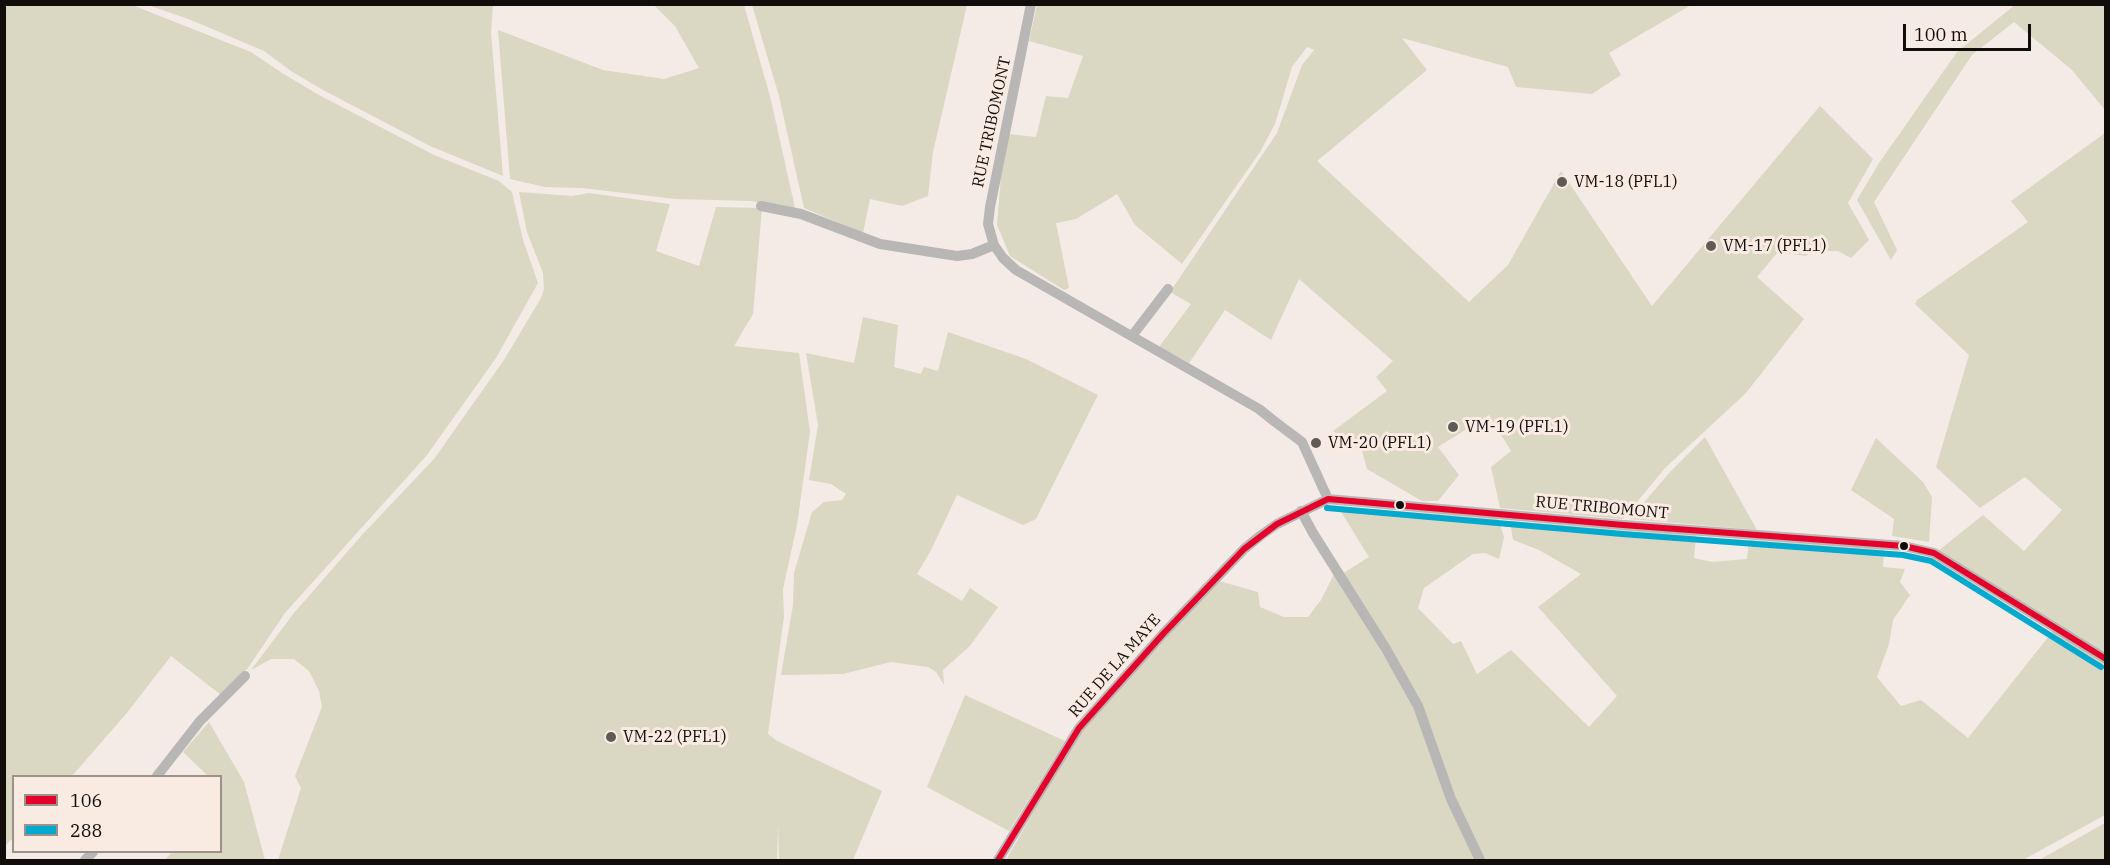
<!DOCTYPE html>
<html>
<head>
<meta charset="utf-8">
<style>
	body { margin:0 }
	#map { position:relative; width:2110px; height:865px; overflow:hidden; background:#f4ebe7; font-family:"IBM Plex Serif",serif }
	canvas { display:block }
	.frame { position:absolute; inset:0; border:6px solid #110d0a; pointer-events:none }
	.legend { position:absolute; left:12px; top:775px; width:210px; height:78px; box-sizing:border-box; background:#f9eae2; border:2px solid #9c928c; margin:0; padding:8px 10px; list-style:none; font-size:18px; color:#110d0a }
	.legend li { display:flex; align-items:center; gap:12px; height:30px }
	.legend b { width:30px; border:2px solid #9c928c }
	.scale { position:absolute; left:1903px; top:24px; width:128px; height:27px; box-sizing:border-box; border:3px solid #110d0a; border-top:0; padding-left:8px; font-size:18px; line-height:21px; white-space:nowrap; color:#110d0a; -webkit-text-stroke:4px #f9eae2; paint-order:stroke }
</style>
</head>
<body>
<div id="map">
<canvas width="2110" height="865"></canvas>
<div class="frame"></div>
<ul class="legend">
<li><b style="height:8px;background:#e4002b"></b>106</li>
<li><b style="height:8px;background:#00a9ce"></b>288</li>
</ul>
<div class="scale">100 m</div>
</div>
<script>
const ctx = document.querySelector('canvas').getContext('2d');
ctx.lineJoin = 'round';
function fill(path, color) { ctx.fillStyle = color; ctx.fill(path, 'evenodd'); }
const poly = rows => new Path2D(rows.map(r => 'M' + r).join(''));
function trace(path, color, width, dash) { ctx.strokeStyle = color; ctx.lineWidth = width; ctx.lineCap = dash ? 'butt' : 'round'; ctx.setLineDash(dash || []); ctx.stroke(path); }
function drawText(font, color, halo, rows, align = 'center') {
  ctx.font = font + ' "IBM Plex Serif",serif'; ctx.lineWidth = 6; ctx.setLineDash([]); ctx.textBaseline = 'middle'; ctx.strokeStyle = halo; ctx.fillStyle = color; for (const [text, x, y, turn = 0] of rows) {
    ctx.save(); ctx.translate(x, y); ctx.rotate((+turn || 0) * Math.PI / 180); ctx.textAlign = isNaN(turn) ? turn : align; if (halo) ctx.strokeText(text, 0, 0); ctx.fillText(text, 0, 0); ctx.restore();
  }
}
fill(poly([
	[2016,4,2105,5,2105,110,2072,70,2014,22,1972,55,1874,202,1897,250,1891,260,1857,200,1879,163,1957,52],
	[5,5,132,5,251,52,282,73,319,95,434,155,499,181,512,192,523,240,538,283,496,358,427,455,285,613,248,668,221,695,171,656,126,714,72,776,14,776,13,838,5,846],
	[148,5,493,5,491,33,503,176,430,146,323,90,291,71,264,51,191,20],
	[654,5,744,5,771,100,795,208,750,201,675,199,582,188,545,187,510,179,498,30,603,70,664,79,699,68,675,26],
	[752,5,967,5,933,152,928,196,902,206,870,199,863,233,804,208,779,96],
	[1037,5,1691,5,1609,53,1621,75,1592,94,1516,87,1508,67,1402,38,1427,70,1317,161,1469,302,1508,265,1561,171,1652,306,1820,106,1873,159,1848,203,1869,240,1851,258,1838,251,1812,251,1806,256,1778,252,1757,277,1804,319,1746,393,1665,468,1623,519,1500,508,1491,467,1511,451,1489,415,1438,447,1459,475,1438,501,1422,501,1367,469,1362,451,1333,431,1387,391,1376,377,1393,361,1299,279,1271,340,1225,310,1189,363,1159,347,1191,304,1170,292,1277,133,1302,65,1314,50,1307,47,1292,67,1275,124,1260,152,1182,264,1135,225,1117,194,1076,219,1056,223,1069,288,1064,290,1010,256,997,225,1001,176,1009,134,1036,137,1046,96,1068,98,1083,56,1029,41],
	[2105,133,2105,655,1938,551,1983,515,2024,551,2062,510,2025,477,1980,508,1936,467,1969,355,1915,304,1917,300,2028,222,2011,201],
	[519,192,572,196,589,193,670,204,656,251,699,266,716,207,762,208,753,314,734,346,799,353,810,432,797,525,783,589,784,616,768,734,777,741,882,791,853,860,779,860,778,824,777,860,278,860,301,788,295,776,322,707,319,691,309,671,294,659,271,659,251,670,294,613,361,536,434,459,504,360,541,298,544,289,543,273,527,232],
	[863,317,898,325,894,367,921,374,924,367,938,371,948,332,1026,359,1098,395,1036,519,1023,525,957,495,931,550,917,574,962,601,970,588,998,607,970,646,943,670,944,685,936,672,928,667,891,662,843,674,781,675,793,605,794,573,812,512,824,502,842,500,846,494,831,484,809,480,818,425,806,353,854,363],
	[1705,437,1757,530,1630,519,1669,473],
	[1876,438,1923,482,1932,497,1929,542,1892,536,1894,519,1851,490],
	[1338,507,1498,518,1504,537,1499,559,1485,553,1473,554,1424,588,1418,608,1453,644,1461,641,1477,674,1511,650,1589,727,1617,696,1538,607,1581,574,1539,550,1513,540,1510,521,1696,535,1694,558,1712,562,1747,559,1749,540,1884,548,1883,567,1905,569,1900,582,1910,595,1893,620,1889,644,1877,677,1901,706,1921,700,1968,738,2053,631,2105,664,2105,815,2023,860,1484,860,1461,812,1419,701,1342,574,1369,557],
	[1334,574,1411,700,1477,860,1006,860,1071,746,1100,709,1219,581,1258,592,1260,607,1284,617,1308,617,1321,600],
	[965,695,1065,741,1009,831,927,787],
	[209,722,244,782,265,860,165,860,172,852,220,852,220,776,208,776,183,752],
	[2105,823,2105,860,2037,860,2039,860]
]), '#dad7c2');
trace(poly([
	[1031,4,990,207,988,224,994,245,1003,258,1016,270,1259,409,1274,421,1302,442,1328,499],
	[761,206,801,214,880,244,957,256,972,254,994,245],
	[1132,336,1168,289],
	[1301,511,1313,533,1386,649,1418,706,1451,799,1480,860],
	[157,776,200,721,245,676],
	[85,860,93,852],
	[998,860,1079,728,1163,634,1244,549,1260,536,1277,524,1328,499,1623,525,1904,546,1934,553,2106,659]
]), '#b9b6b6', 10);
trace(poly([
	[998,860,1079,728,1163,634,1244,549,1277,524,1328,499,1623,525,1904,546,1934,553,2106,659]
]), '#e4002b', 6);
trace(poly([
	[1327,508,1622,534,1903,555,1931,561,2101,667]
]), '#00a9ce', 6);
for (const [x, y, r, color] of [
	[1562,182,6,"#605b57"],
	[1711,246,6,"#605b57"],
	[1453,427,6,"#605b57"],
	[1316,443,6,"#605b57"],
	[1400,505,5,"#110d0a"],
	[1904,546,5,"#110d0a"],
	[611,737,6,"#605b57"]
]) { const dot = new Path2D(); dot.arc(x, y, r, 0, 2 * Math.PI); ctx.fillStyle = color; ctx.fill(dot); trace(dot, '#f9eae2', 2); }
drawText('16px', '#110d0a', '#f9eae2', [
	["RUE TRIBOMONT",992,122,-78],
	["RUE TRIBOMONT",1602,508,5],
	["RUE DE LA MAYE",1115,666,-49]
]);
drawText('16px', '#110d0a', '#f9eae2', [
	["VM-18 (PFL1)",1574,182],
	["VM-17 (PFL1)",1723,246],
	["VM-19 (PFL1)",1465,427],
	["VM-20 (PFL1)",1328,443],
	["VM-22 (PFL1)",623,737]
], 'left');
</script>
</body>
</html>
